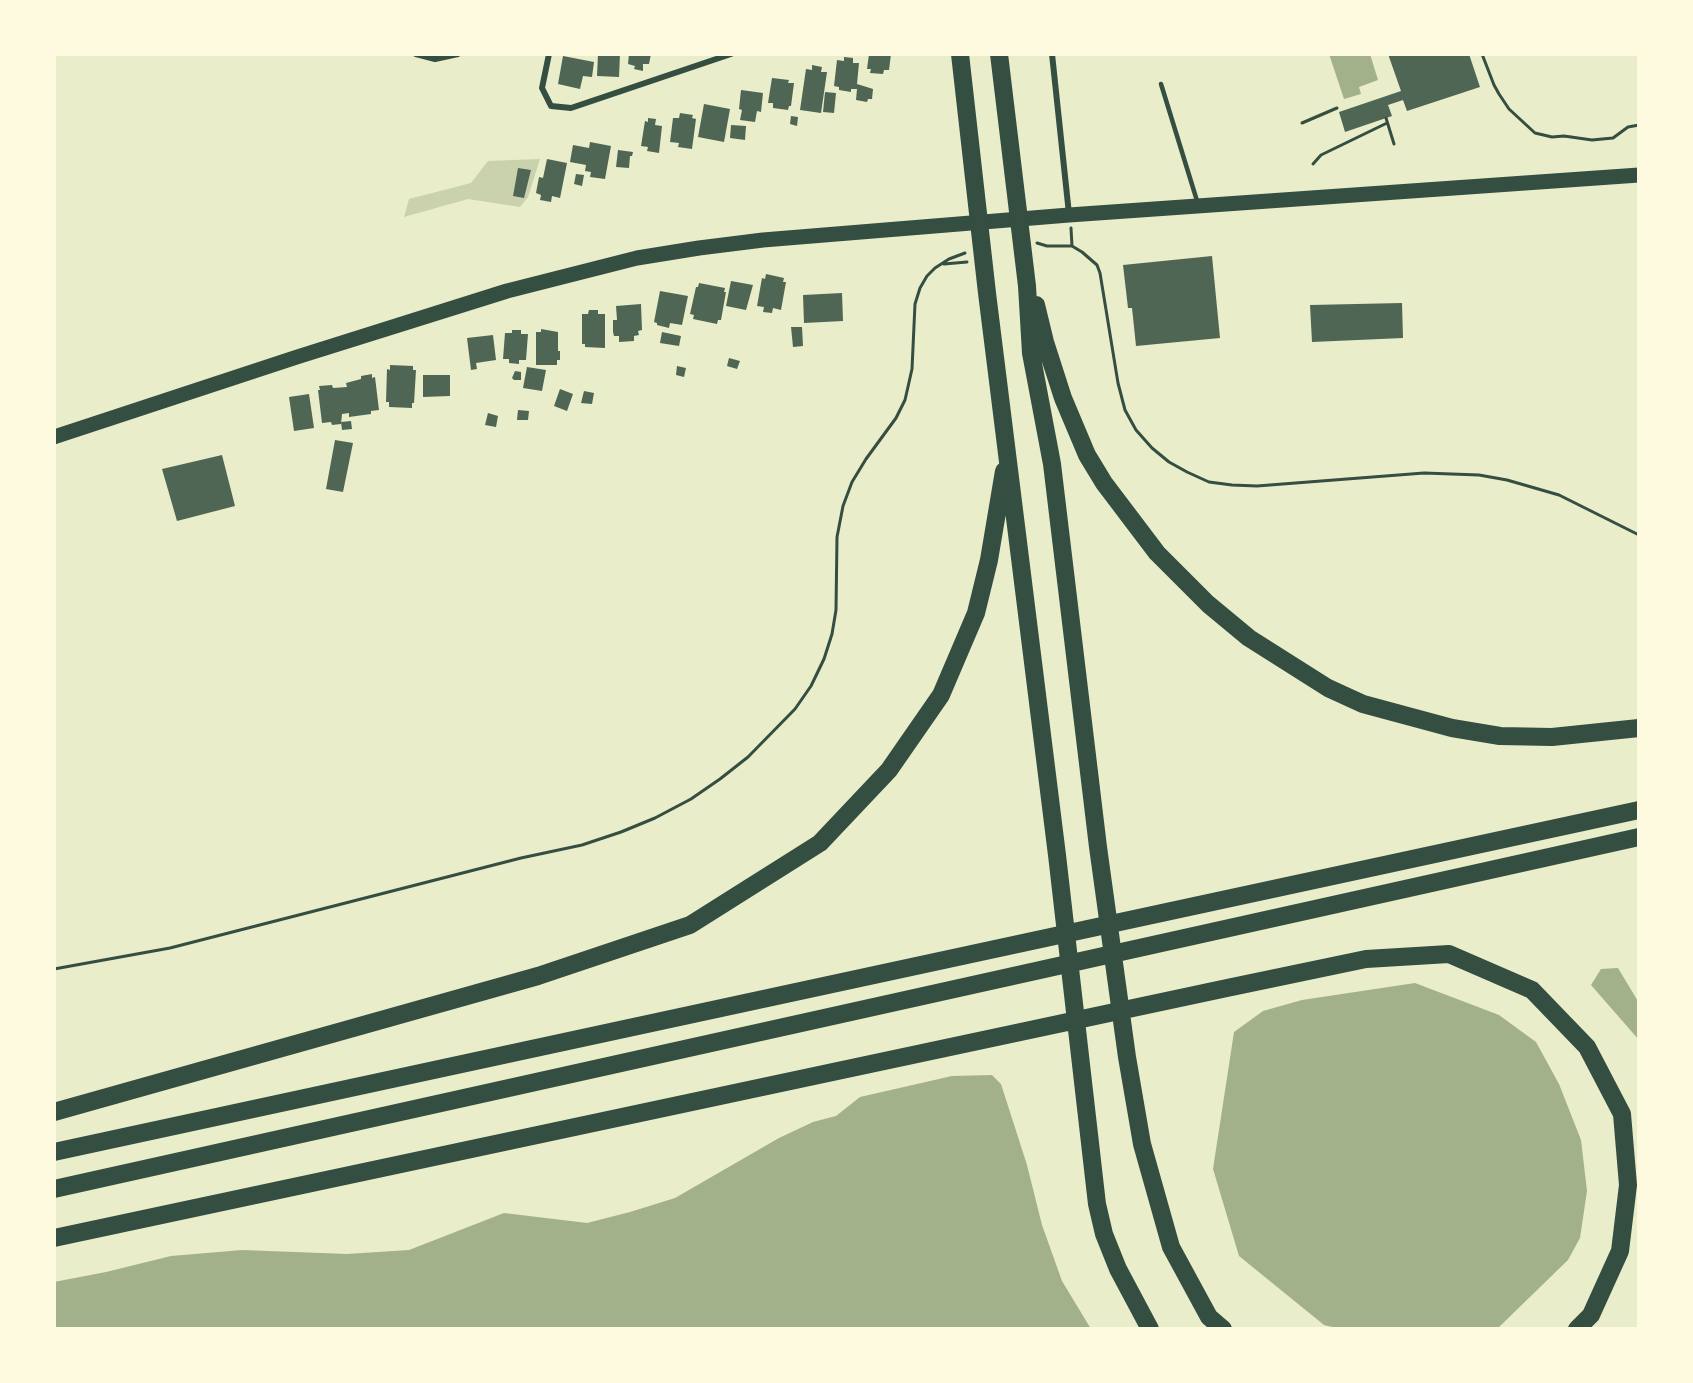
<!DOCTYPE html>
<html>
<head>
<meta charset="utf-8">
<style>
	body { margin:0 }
	#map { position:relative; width:1693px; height:1383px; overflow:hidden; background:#e9edc9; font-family:Quicksand,sans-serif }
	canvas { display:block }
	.frame { position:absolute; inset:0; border:56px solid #fefae0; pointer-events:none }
</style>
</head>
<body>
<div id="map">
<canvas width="1693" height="1383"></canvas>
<div class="frame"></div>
</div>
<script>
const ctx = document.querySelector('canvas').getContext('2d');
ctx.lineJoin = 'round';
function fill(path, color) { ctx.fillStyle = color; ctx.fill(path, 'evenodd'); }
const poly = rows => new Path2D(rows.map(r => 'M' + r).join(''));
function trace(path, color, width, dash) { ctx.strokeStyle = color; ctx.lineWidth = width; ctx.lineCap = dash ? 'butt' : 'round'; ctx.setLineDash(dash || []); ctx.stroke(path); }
fill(poly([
	[540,159,528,197,520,207,468,199,404,217,409,199,471,183,488,161]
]), '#cad2ad');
fill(poly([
	[1329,54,1370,54,1378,80,1359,87,1361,94,1344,99],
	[1618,968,1639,1003,1639,1040,1591,985,1601,969],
	[1415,983,1499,1015,1536,1042,1559,1084,1581,1140,1587,1191,1580,1238,1568,1260,1497,1329,1340,1329,1324,1325,1239,1256,1213,1169,1234,1032,1263,1011,1302,1000],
	[992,1075,1001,1084,1027,1165,1042,1225,1062,1281,1091,1329,54,1329,54,1282,106,1272,171,1256,242,1250,347,1254,409,1250,504,1213,587,1223,630,1212,675,1198,779,1138,813,1122,836,1116,860,1097,952,1076]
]), '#a3b18a');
fill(poly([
	[598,54,620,54,619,77,597,76],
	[629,54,651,54,649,64,643,64,643,71,634,69,635,66,628,64],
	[869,54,891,54,889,70,884,70,883,74,870,73,871,69,867,69],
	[1388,54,1469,54,1480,87,1407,111,1403,100,1388,105,1392,116,1345,132,1339,112,1401,91],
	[563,56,594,62,592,77,583,76,580,89,558,84],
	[844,57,853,58,853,63,859,63,857,84,873,89,872,99,868,99,867,102,856,100,857,89,851,89,851,92,839,90,839,87,834,86,837,60,844,61],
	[812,65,822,67,821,72,827,72,821,113,800,110,806,69,812,70],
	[772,78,789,80,788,83,794,83,791,106,789,106,788,110,773,108,773,103,768,103],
	[741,90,763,93,761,112,757,111,755,122,740,120,742,110,739,109],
	[825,92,836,93,834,113,823,112],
	[704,104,730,109,724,142,698,137],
	[680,113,693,115,692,118,696,119,692,149,678,147,679,143,670,142,673,118,679,118],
	[791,116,798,117,797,126,790,124],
	[648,118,656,119,655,125,662,126,659,153,647,151,648,147,641,146,645,121,648,122],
	[731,125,746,126,745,140,730,138],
	[590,142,611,146,605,179,590,177,591,172,585,171,586,165,570,162,573,145,589,148],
	[618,150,633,152,632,156,630,156,629,168,616,167],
	[547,159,567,163,560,198,552,196,551,202,540,200,541,195,536,193,539,177,543,178],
	[518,168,531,170,524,198,513,196],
	[576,174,584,175,582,186,574,184],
	[1212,256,1220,338,1136,346,1132,308,1128,308,1123,265],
	[766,274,784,278,783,282,786,282,781,310,773,308,772,313,763,312,764,307,757,306,762,278,765,279],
	[731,281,753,285,746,310,726,306],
	[699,283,725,288,724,292,726,292,721,320,718,320,717,324,693,319,694,315,690,314,696,287,698,287],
	[660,291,688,296,682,325,670,323,669,328,657,325,657,323,654,322],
	[842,293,843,321,804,323,803,295],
	[1402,303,1403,338,1312,342,1310,305],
	[641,304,642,330,638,331,639,335,634,336,634,341,619,342,619,336,614,336,613,332,613,320,617,320,616,306],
	[589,310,598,310,598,314,605,314,605,348,585,347,585,344,582,344,582,314,588,314],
	[791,327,802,327,803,346,793,347],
	[541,329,558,332,558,351,560,351,560,360,557,360,557,365,536,365,536,332,541,332],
	[512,330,521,330,521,334,528,334,526,360,519,360,519,364,509,363,509,359,503,359,505,333,512,333],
	[662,332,681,336,679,346,660,343],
	[493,335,496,360,476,363,477,369,471,370,467,338],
	[729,358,740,361,737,369,727,366],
	[390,365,413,366,413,370,416,370,414,403,412,403,412,408,389,407,389,402,386,402,387,369,390,370],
	[677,366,686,368,684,377,676,375],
	[527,367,546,370,542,391,523,388],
	[515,371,521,372,521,380,514,380,512,378],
	[372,374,372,378,375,377,379,410,371,411,371,414,349,417,349,413,342,414,341,424,332,425,331,422,322,423,318,390,320,390,319,386,332,385,333,388,347,387,346,383,361,379,361,376],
	[423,375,450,375,450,396,423,397],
	[560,389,573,394,567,411,554,406],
	[584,391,594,393,592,404,581,403],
	[309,394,314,428,294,431,289,397],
	[518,410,529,411,528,420,517,420],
	[488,413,498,416,496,427,485,425],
	[351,421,352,429,342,430,341,422],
	[335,440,353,443,343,492,326,489],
	[222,455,235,506,177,521,162,469]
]), '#4f6655');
trace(poly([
	[1482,54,1494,85,1499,94,1509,109,1535,133,1552,137,1564,136,1592,140,1613,138,1628,127,1639,125],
	[1386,118,1394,144],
	[1302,123,1337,108],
	[1313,164,1321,155,1387,123],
	[1071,228,1072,246],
	[1037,243,1047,246,1072,246,1082,252,1097,265,1100,273,1118,383,1125,410,1136,430,1152,448,1169,462,1187,472,1209,482,1232,485,1257,486,1424,473,1479,475,1507,480,1559,495,1639,535],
	[944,264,967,262],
	[54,969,170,948,521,858,582,845,621,832,655,818,691,799,720,779,748,757,795,709,811,686,824,659,832,634,836,610,837,537,843,506,852,482,866,459,896,418,905,400,912,369,915,304,920,288,927,276,935,268,949,259,965,253]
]), '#344e41', 3);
trace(poly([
	[1161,84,1198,204]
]), '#344e41', 4.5);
trace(poly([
	[416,54,435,59,458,54],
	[549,54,542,88,551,106,571,108,731,54],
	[1052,54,1069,214]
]), '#344e41', 6);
trace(poly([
	[54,437,297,357,507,291,637,258,699,248,763,240,1069,215,1639,175]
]), '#344e41', 15);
trace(poly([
	[960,54,987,293,1057,855,1097,1204,1104,1234,1118,1269,1150,1329],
	[999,54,1027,286,1031,353,1052,464,1098,847,1127,1057,1142,1144,1171,1247,1209,1317,1223,1329],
	[1036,305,1045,342,1063,398,1087,455,1104,483,1157,553,1208,604,1249,638,1328,688,1363,704,1452,728,1500,736,1552,737,1639,728],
	[54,1112,538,976,690,925,820,843,889,770,941,695,976,613,989,560,1004,471],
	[54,1152,1639,810],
	[54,1189,1639,837],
	[54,1238,1227,988,1366,959,1449,954,1532,990,1587,1047,1622,1114,1628,1185,1620,1251,1591,1315,1577,1329]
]), '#344e41', 18);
</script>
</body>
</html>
